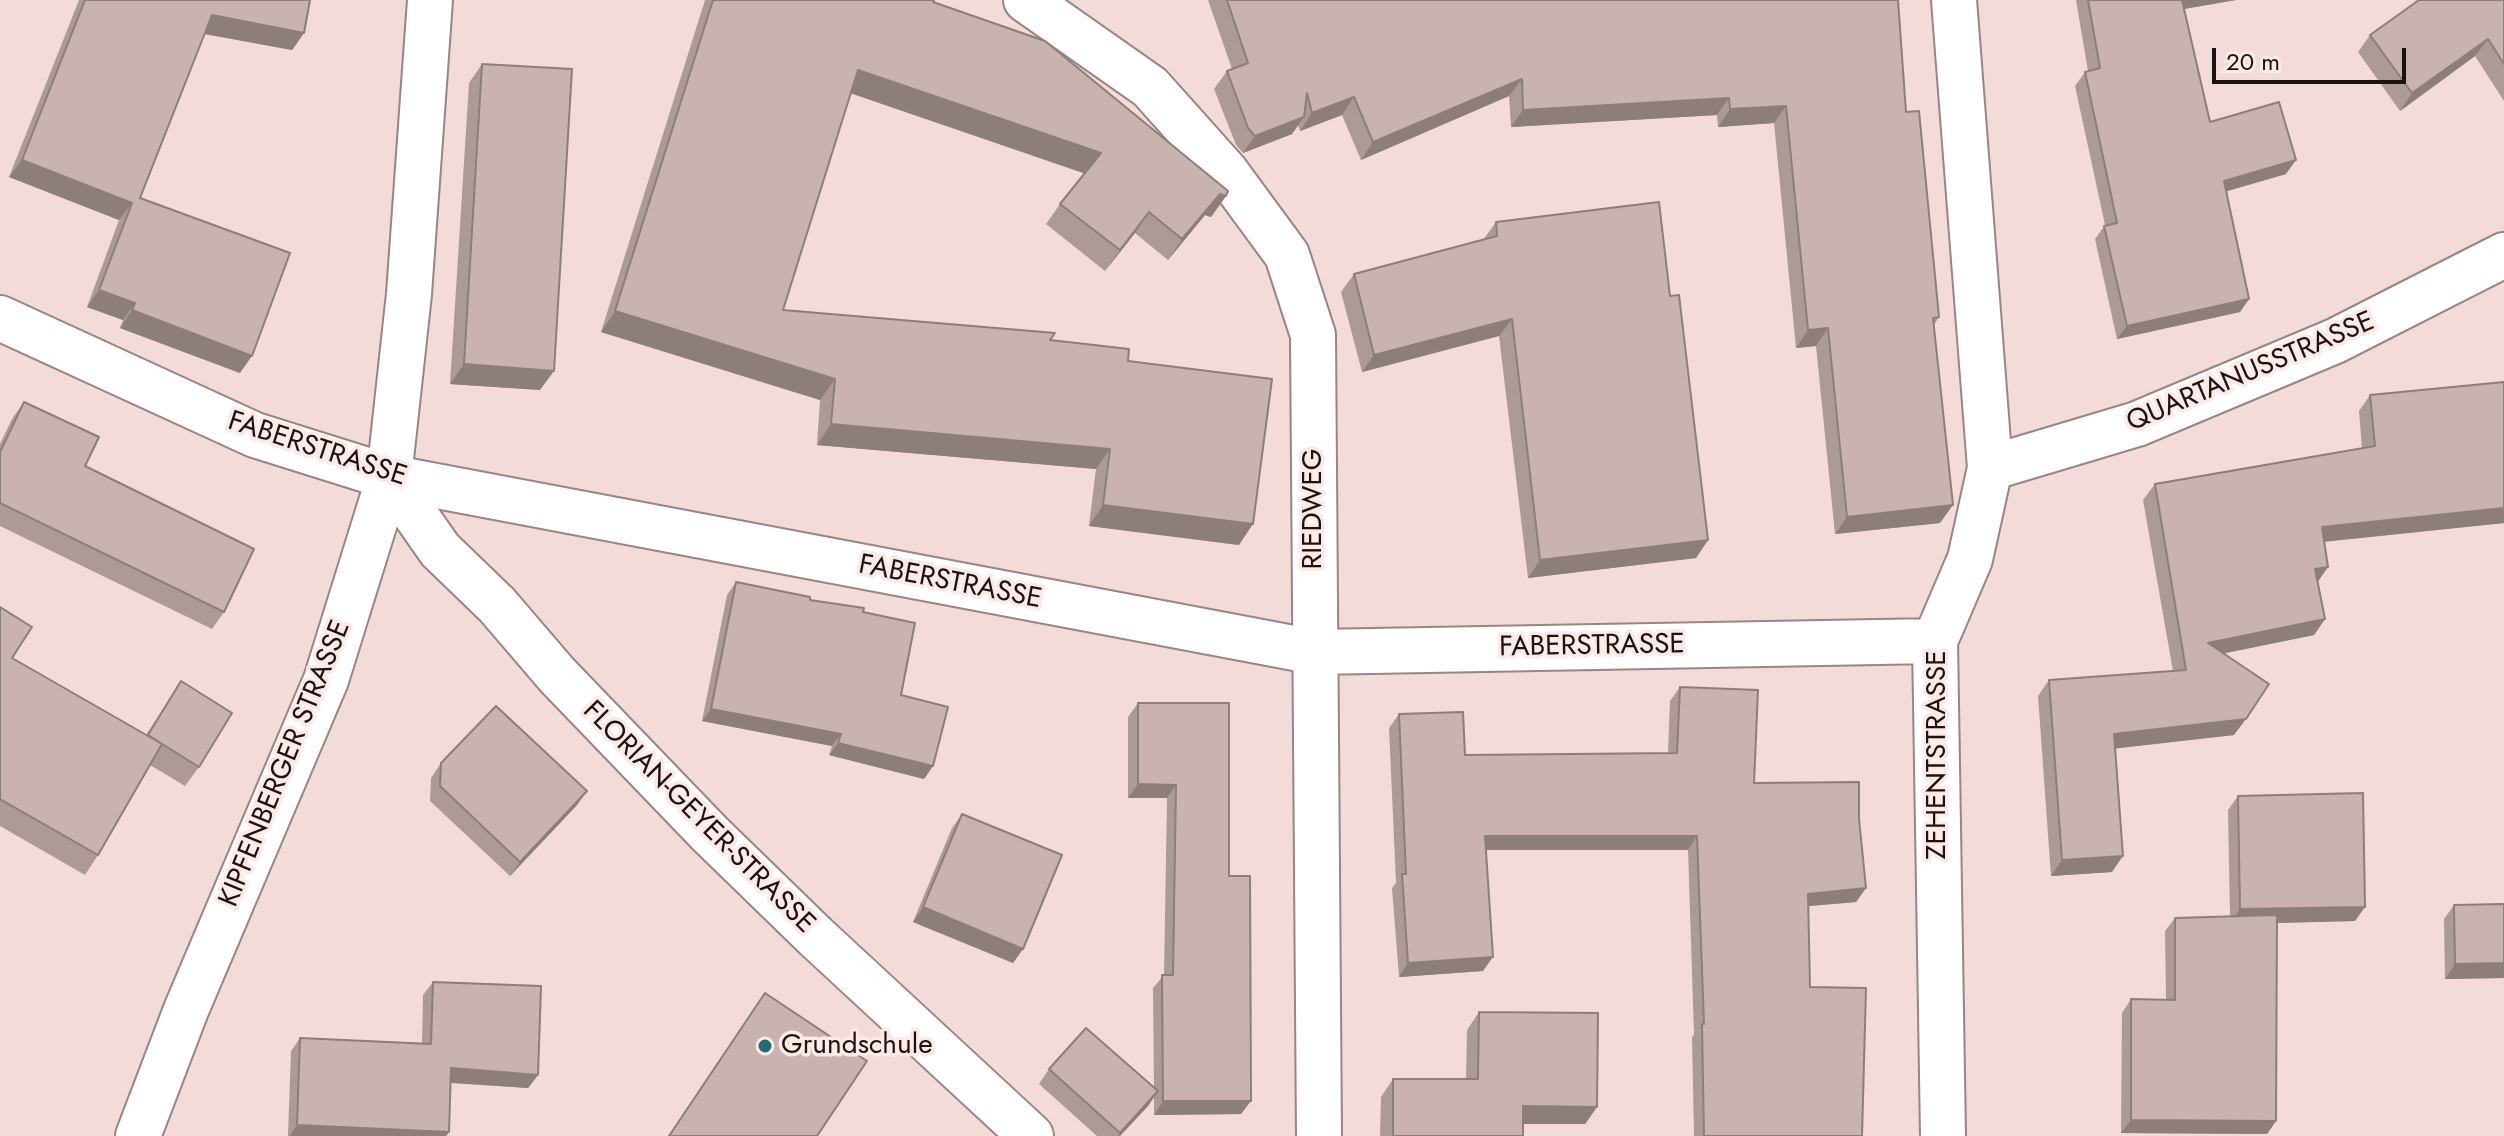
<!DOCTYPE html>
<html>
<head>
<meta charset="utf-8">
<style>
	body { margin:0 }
	#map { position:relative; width:2504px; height:1136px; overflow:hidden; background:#f3dbd9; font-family:Jost,sans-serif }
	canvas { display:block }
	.scale { position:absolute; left:2212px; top:48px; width:194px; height:36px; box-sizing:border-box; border:4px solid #1b1312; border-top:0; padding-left:10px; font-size:24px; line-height:28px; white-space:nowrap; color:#1b1312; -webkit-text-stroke:6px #fde9e7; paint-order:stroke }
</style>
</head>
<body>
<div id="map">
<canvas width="2504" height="1136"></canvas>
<div class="scale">20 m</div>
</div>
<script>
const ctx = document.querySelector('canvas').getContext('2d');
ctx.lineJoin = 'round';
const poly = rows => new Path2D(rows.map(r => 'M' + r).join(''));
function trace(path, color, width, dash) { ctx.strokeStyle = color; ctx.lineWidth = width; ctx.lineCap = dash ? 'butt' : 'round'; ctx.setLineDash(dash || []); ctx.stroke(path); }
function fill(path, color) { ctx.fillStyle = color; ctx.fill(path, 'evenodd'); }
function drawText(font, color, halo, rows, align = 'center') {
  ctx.font = font + ' Jost,sans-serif'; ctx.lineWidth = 7; ctx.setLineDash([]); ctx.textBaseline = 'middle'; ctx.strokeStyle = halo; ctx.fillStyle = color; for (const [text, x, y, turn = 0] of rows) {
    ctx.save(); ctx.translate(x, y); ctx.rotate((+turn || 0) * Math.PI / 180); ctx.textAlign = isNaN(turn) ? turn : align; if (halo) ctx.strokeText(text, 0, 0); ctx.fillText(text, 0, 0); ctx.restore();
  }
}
const minor = poly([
	[1026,0,1150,87,1226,172,1287,255,1313,335,1319,1136],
	[0,318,255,435,389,477,1315,652,1935,641],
	[1990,468,2137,424,2335,341,2504,255],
	[1943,1136,1935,641,1970,559,1990,468,1954,0]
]);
const tertiary = poly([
	[389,477,440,550,497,605,557,675,710,834,816,937,1031,1136],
	[138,1136,186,1010,326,680,389,477,409,294,430,0]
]);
trace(minor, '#9a8583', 48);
trace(tertiary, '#9a8583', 48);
trace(minor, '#fff', 44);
trace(tertiary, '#fff', 44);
fill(poly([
	[79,0,310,0,304,33,292,50,204,34,140,198,240,373,120,328,123,320,87,307,119,220,9,177],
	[705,0,934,0,933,2,1226,196,1211,217,1205,215,1168,260,1135,233,1105,271,1046,224,1060,204,1085,173,851,93,783,310,1051,340,1128,361,1239,545,1089,526,1096,469,817,445,820,400,601,332],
	[1208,0,1898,0,1906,112,1939,317,1934,325,1940,523,1835,534,1816,346,1796,348,1774,123,1718,127,1717,115,1511,127,1509,96,1361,160,1342,115,1300,131,1298,125,1292,134,1243,153,1236,145,1214,89,1227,71,1232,69],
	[2076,0,2236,0,2184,9,2210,122,2286,174,2226,191,2249,299,2240,312,2117,339,2095,239,2105,225,2075,86,2085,72,2088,71],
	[2504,0,2504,101,2475,56,2400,111,2358,52,2370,35],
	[482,64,540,390,450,384,469,83],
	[1496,222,1670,296,1708,540,1696,558,1528,578,1499,336,1362,372,1341,292,1354,274,1483,240],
	[2504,382,2504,523,2324,542,2317,582,2325,619,2314,635,2223,653,2234,735,2115,748,2112,872,2051,876,2038,696,2049,680,2173,671,2143,500,2155,484,2362,448,2359,411,2370,395],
	[24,402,224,612,212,629,0,526,0,444,12,419],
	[736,582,863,612,933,766,924,779,829,755,832,746,702,721,727,595],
	[0,607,12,658,146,735,181,681,199,767,185,786,150,765,98,855,85,875,0,826],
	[1680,687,1754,783,1859,819,1866,888,1856,902,1808,906,1810,987,1862,1136,1694,1136,1692,1037,1694,1035,1688,850,1486,850,1483,971,1399,977,1392,888,1396,883,1389,728,1399,714,1465,755,1668,753,1670,701],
	[1138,703,1229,876,1241,1114,1154,1115,1154,1097,1148,1106,1120,1136,1097,1136,1039,1084,1049,1069,1154,1088,1153,988,1164,975,1167,798,1128,798,1128,717],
	[441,763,577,805,510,876,430,801,431,778],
	[2238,796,2355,921,2277,923,2276,1121,2267,1134,2121,1133,2122,1013,2131,999,2166,1000,2165,931,2175,918,2230,916,2228,810],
	[962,814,1023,949,1013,963,913,922,952,828],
	[2504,904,2504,978,2445,979,2444,919,2454,905],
	[433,982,538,1075,528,1088,450,1083,449,1132,446,1136,288,1136,291,1051,300,1038,422,1043,423,995],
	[1479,1012,1597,1107,1585,1124,1523,1124,1523,1136,1380,1136,1381,1097,1393,1079,1466,1079,1467,1030]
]), '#ad9a97');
fill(poly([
	[2180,0,2236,0,2172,11],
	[212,15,304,33,292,50,200,33],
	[2488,39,2475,56,2400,111,2412,93],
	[858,70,1101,153,1086,174,844,91],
	[1522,79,1509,96,1361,160,1373,142],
	[1354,97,1342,115,1300,131,1312,113],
	[1729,98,1717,115,1511,127,1523,110],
	[1786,106,1774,123,1718,127,1730,109],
	[1304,117,1292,134,1243,153,1255,136],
	[22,160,132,203,119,220,9,177],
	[2296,160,2286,174,2214,195,2224,181],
	[1220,194,1226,196,1211,217,1205,215,1168,260,1182,239],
	[1149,212,1135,233,1105,271,1120,250],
	[99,290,135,303,123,320,87,307],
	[2249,299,2240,312,2117,339,2127,326],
	[132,310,252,356,240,373,120,328],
	[615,311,835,379,820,400,601,332],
	[1512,319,1499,336,1362,372,1374,355],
	[1828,328,1816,346,1796,348,1808,330],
	[464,364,554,371,540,390,450,384],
	[831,424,1110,449,1096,469,817,445],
	[1103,505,1253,524,1239,545,1089,526],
	[1953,505,1940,523,1835,534,1847,517],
	[2504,508,2504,523,2310,543,2322,527],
	[1708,540,1696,558,1528,578,1540,560],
	[2328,567,2317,583,2315,569],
	[2325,619,2314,635,2197,659,2208,643],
	[711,709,841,734,832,746,702,721],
	[2246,719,2234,735,2103,750,2114,734],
	[838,743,933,766,924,779,829,755],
	[1138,784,1176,785,1167,798,1128,798],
	[587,791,577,805,510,876,520,862],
	[1485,836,1697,836,1688,850,1475,850],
	[2123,856,2112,872,2051,876,2062,860],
	[1866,888,1856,902,1798,907,1808,894],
	[923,907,1023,949,1013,963,913,922],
	[2365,907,2355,921,2230,924,2240,909],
	[1493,957,1483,971,1399,977,1408,963],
	[2504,963,2504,978,2445,979,2455,964],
	[451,1068,538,1075,528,1088,441,1082],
	[1158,1091,1148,1106,1120,1136,1118,1136],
	[1163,1101,1251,1101,1241,1114,1154,1115],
	[1523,1106,1597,1107,1585,1124,1511,1124],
	[2131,1120,2276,1121,2267,1134,2121,1133],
	[297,1125,449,1132,446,1136,290,1136]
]), '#8d7d7b');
const building = poly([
	[85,0,310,0,304,33,212,15,140,198,290,253,252,356,132,310,135,303,99,290,132,203,22,160,85,0],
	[713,0,934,0,933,2,1045,41,1228,191,1226,196,1220,194,1182,239,1149,212,1120,250,1060,204,1101,153,858,70,783,310,1055,333,1050,340,1129,349,1128,361,1272,379,1253,524,1103,505,1110,449,831,424,835,379,615,311,713,0],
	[1227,0,1898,0,1906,112,1919,111,1939,317,1933,318,1953,505,1847,517,1828,328,1808,330,1786,106,1730,109,1729,98,1523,110,1522,79,1373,142,1354,97,1312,113,1307,93,1304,117,1255,136,1248,128,1227,71,1248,63,1227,0],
	[2088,0,2182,0,2210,122,2279,102,2296,160,2224,181,2249,299,2127,326,2104,226,2117,223,2085,72,2100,68,2088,0],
	[2419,0,2504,0,2504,64,2488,39,2412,93,2370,35,2419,0],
	[482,64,572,69,554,371,464,364,482,64],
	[1659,202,1670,296,1679,295,1708,540,1540,560,1512,319,1374,355,1354,274,1497,236,1496,222,1659,202],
	[2504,382,2504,508,2322,527,2328,567,2315,569,2325,619,2208,643,2269,684,2246,719,2114,734,2123,856,2062,860,2049,680,2186,670,2155,484,2375,446,2370,395,2504,382],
	[24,402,99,437,85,466,254,549,224,612,0,503,0,452,24,402],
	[736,582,810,597,810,600,864,608,863,612,915,623,901,695,948,707,933,766,838,743,841,734,711,709,736,582],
	[0,607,32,627,12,658,162,744,98,855,0,799,0,607],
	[181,681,232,713,199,767,148,735,181,681],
	[1680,687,1758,690,1754,783,1859,782,1859,819,1866,888,1808,894,1810,987,1866,988,1862,1136,1704,1136,1702,1024,1704,1024,1697,836,1485,836,1493,957,1408,963,1402,874,1406,874,1399,714,1463,712,1465,755,1677,753,1680,687],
	[1138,703,1229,703,1229,876,1250,876,1251,1101,1163,1101,1162,975,1173,975,1176,785,1138,784,1138,703],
	[496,706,587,791,520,862,440,786,441,763,496,706],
	[2363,793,2365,907,2240,909,2238,796,2363,793],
	[962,814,1062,855,1023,949,923,907,962,814],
	[2504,904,2504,963,2455,964,2454,905,2504,904],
	[2277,915,2276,1121,2131,1120,2131,999,2175,1000,2175,918,2277,915],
	[433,982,541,986,538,1075,451,1068,449,1132,297,1125,300,1038,431,1044,433,982],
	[765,993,867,1061,817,1136,669,1136,765,993],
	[1479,1012,1598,1013,1597,1107,1523,1106,1523,1136,1393,1136,1393,1079,1478,1079,1479,1012],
	[1086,1028,1158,1091,1120,1133,1049,1069,1086,1028]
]);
fill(building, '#c9b3b0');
trace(building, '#8d7d7b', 2);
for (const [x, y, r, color] of [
	[765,1046,8,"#226d74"]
]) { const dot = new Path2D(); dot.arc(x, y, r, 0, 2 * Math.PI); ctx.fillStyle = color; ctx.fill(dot); trace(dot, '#fde9e7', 3); }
drawText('28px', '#1b1312', '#fde9e7', [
	["QUARTANUSSTRASSE",2251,373,-23],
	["FABERSTRASSE",317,450,18],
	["RIEDWEG",1314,509,-90],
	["FABERSTRASSE",950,583,11],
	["FABERSTRASSE",1592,647,-1],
	["ZEHENTSTRASSE",1938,755,-90],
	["KIPFENBERGER STRASSE",286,764,-68],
	["FLORIAN-GEYER-STRASSE",698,818,45]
]);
drawText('28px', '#1b1312', '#fde9e7', [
	["Grundschule",781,1046]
], 'left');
</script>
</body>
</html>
